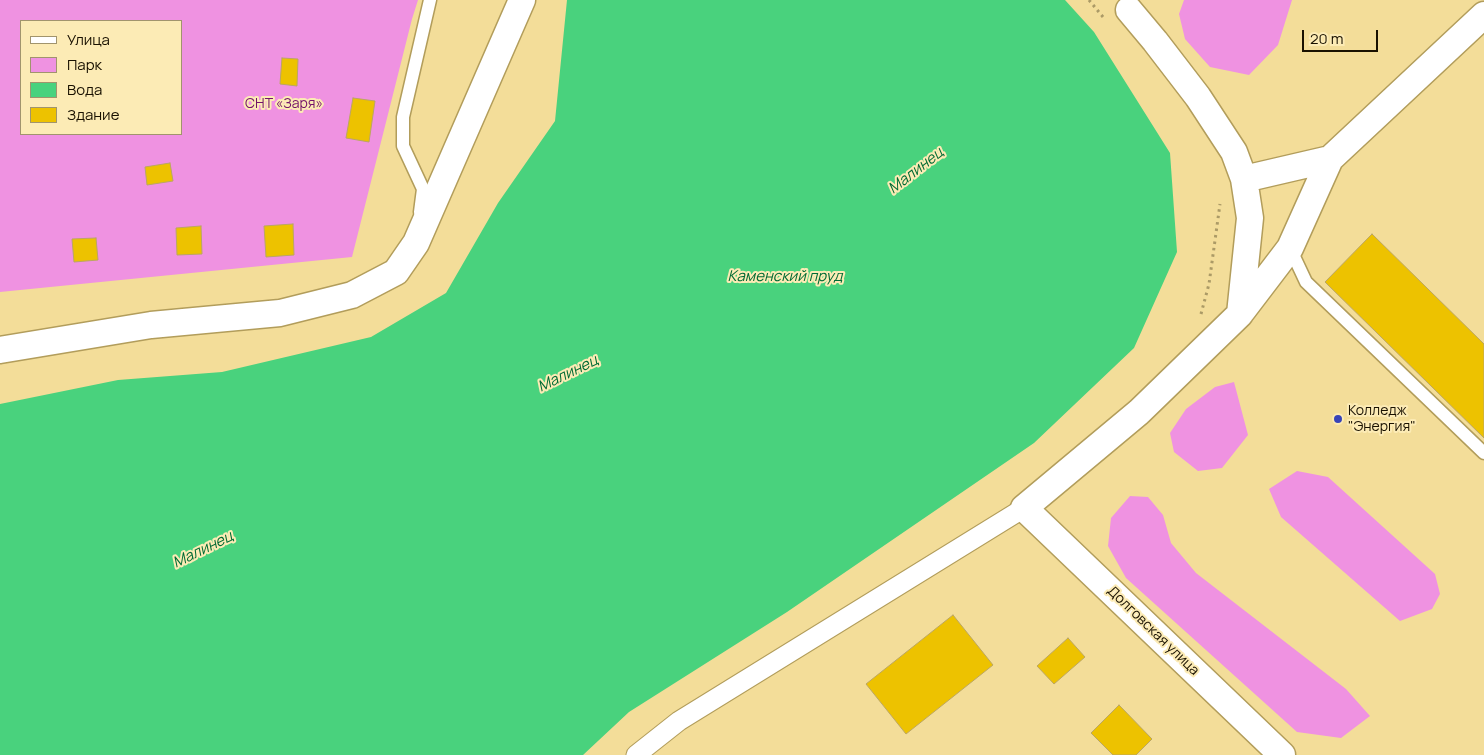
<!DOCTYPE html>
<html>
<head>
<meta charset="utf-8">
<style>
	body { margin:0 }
	#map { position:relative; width:1484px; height:755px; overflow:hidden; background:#f3dd99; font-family:Manrope,sans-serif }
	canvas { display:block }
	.legend { position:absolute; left:20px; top:20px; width:162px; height:115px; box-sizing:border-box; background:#fcebb5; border:1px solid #a1946d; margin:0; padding:6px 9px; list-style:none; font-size:15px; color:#191100 }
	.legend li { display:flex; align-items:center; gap:10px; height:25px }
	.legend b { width:25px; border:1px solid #a1946d }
	.scale { position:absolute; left:1302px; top:30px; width:76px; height:22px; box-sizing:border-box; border:2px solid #191100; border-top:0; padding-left:6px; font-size:15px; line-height:18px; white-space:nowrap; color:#191100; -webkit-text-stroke:4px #fcebb5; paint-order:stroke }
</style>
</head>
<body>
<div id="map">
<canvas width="1484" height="755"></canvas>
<ul class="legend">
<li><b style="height:6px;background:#fff"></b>Улица</li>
<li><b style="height:14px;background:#ef92e1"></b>Парк</li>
<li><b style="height:14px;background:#49d27d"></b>Вода</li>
<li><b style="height:14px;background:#edc200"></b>Здание</li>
</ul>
<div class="scale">20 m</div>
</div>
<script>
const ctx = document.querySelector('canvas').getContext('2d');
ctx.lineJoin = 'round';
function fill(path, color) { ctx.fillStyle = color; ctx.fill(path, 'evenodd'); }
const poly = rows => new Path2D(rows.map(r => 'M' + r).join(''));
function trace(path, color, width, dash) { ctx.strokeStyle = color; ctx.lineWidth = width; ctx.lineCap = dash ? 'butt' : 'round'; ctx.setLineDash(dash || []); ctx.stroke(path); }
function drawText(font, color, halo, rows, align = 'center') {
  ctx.font = font + ' Manrope,sans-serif'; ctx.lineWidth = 4; ctx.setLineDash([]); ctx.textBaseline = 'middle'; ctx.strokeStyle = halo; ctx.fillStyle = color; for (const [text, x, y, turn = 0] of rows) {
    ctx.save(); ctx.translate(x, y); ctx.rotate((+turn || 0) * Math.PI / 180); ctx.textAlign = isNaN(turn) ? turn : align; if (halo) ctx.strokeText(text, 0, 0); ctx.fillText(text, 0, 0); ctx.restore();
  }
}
fill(poly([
	[0,0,418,0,412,19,352,257,0,292],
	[21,21,181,21,181,134,21,134],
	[1184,0,1292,0,1278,45,1249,75,1210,67,1185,39,1179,14],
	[1234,382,1248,435,1222,468,1198,471,1174,452,1170,433,1186,409,1215,387],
	[1297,471,1328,477,1435,574,1440,594,1432,609,1400,621,1281,517,1269,489],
	[1130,496,1148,497,1163,515,1171,543,1196,573,1346,689,1370,716,1341,738,1297,732,1126,578,1108,546,1111,518]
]), '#ef92e1');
fill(poly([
	[567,0,1065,0,1094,32,1170,153,1177,252,1134,348,1034,443,787,612,629,712,583,755,0,755,0,404,118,380,222,372,371,337,446,293,498,203,555,121]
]), '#49d27d');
const building = poly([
	[282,58,298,59,297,86,280,84,282,58],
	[353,98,375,101,369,142,346,138,353,98],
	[170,163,173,181,147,185,145,167,170,163],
	[293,224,294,255,266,257,264,226,293,224],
	[201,226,202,254,177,255,176,228,201,226],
	[1372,234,1484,344,1484,438,1325,282,1372,234],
	[96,238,98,260,74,262,72,239,96,238],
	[953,615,993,665,906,734,866,684,953,615],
	[1068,638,1085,657,1054,684,1037,666,1068,638],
	[1119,705,1152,739,1136,755,1113,755,1091,733,1119,705]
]);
fill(building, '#edc200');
trace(building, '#bba663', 1);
const service = poly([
	[420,212,423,189,403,146,403,117,430,0],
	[1290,248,1306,282,1484,453]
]);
const pedestrian = poly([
	[636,755,679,721,1024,508]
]);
const minor = poly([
	[1129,10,1155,41,1198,97,1234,152,1244,179,1250,218,1240,314,1139,412,1024,508,1282,755],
	[1244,179,1330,159,1484,15],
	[1242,311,1290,248,1330,159],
	[0,350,151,325,280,313,352,295,396,272,416,243,522,0]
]);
trace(service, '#b29d5b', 15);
trace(pedestrian, '#b29d5b', 21);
trace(minor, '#b29d5b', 29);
trace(poly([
	[1089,0,1103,17],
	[1201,314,1209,284,1220,204]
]), '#ab9a66', 3, [2.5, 4]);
trace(service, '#fff', 12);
trace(pedestrian, '#fff', 19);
trace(minor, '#fff', 26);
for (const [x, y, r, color] of [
	[1338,419,5,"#3844b7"]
]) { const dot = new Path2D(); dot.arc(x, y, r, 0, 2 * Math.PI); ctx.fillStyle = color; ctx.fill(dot); trace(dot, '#fcebb5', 2); }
drawText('14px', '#73136a', '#fcebb5', [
	["СНТ «Заря»",284,104]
]);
drawText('14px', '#191100', '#fcebb5', [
	["Колледж",1348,411],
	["\"Энергия\"",1348,427]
], 'left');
drawText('14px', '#191100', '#fcebb5', [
	["Долговская улица",1153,631,44]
]);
drawText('italic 15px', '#006a34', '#fcebb5', [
	["Малинец",916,171,-38],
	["Каменский пруд",785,277],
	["Малинец",568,374,-26],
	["Малинец",203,550,-26]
]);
</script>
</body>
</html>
